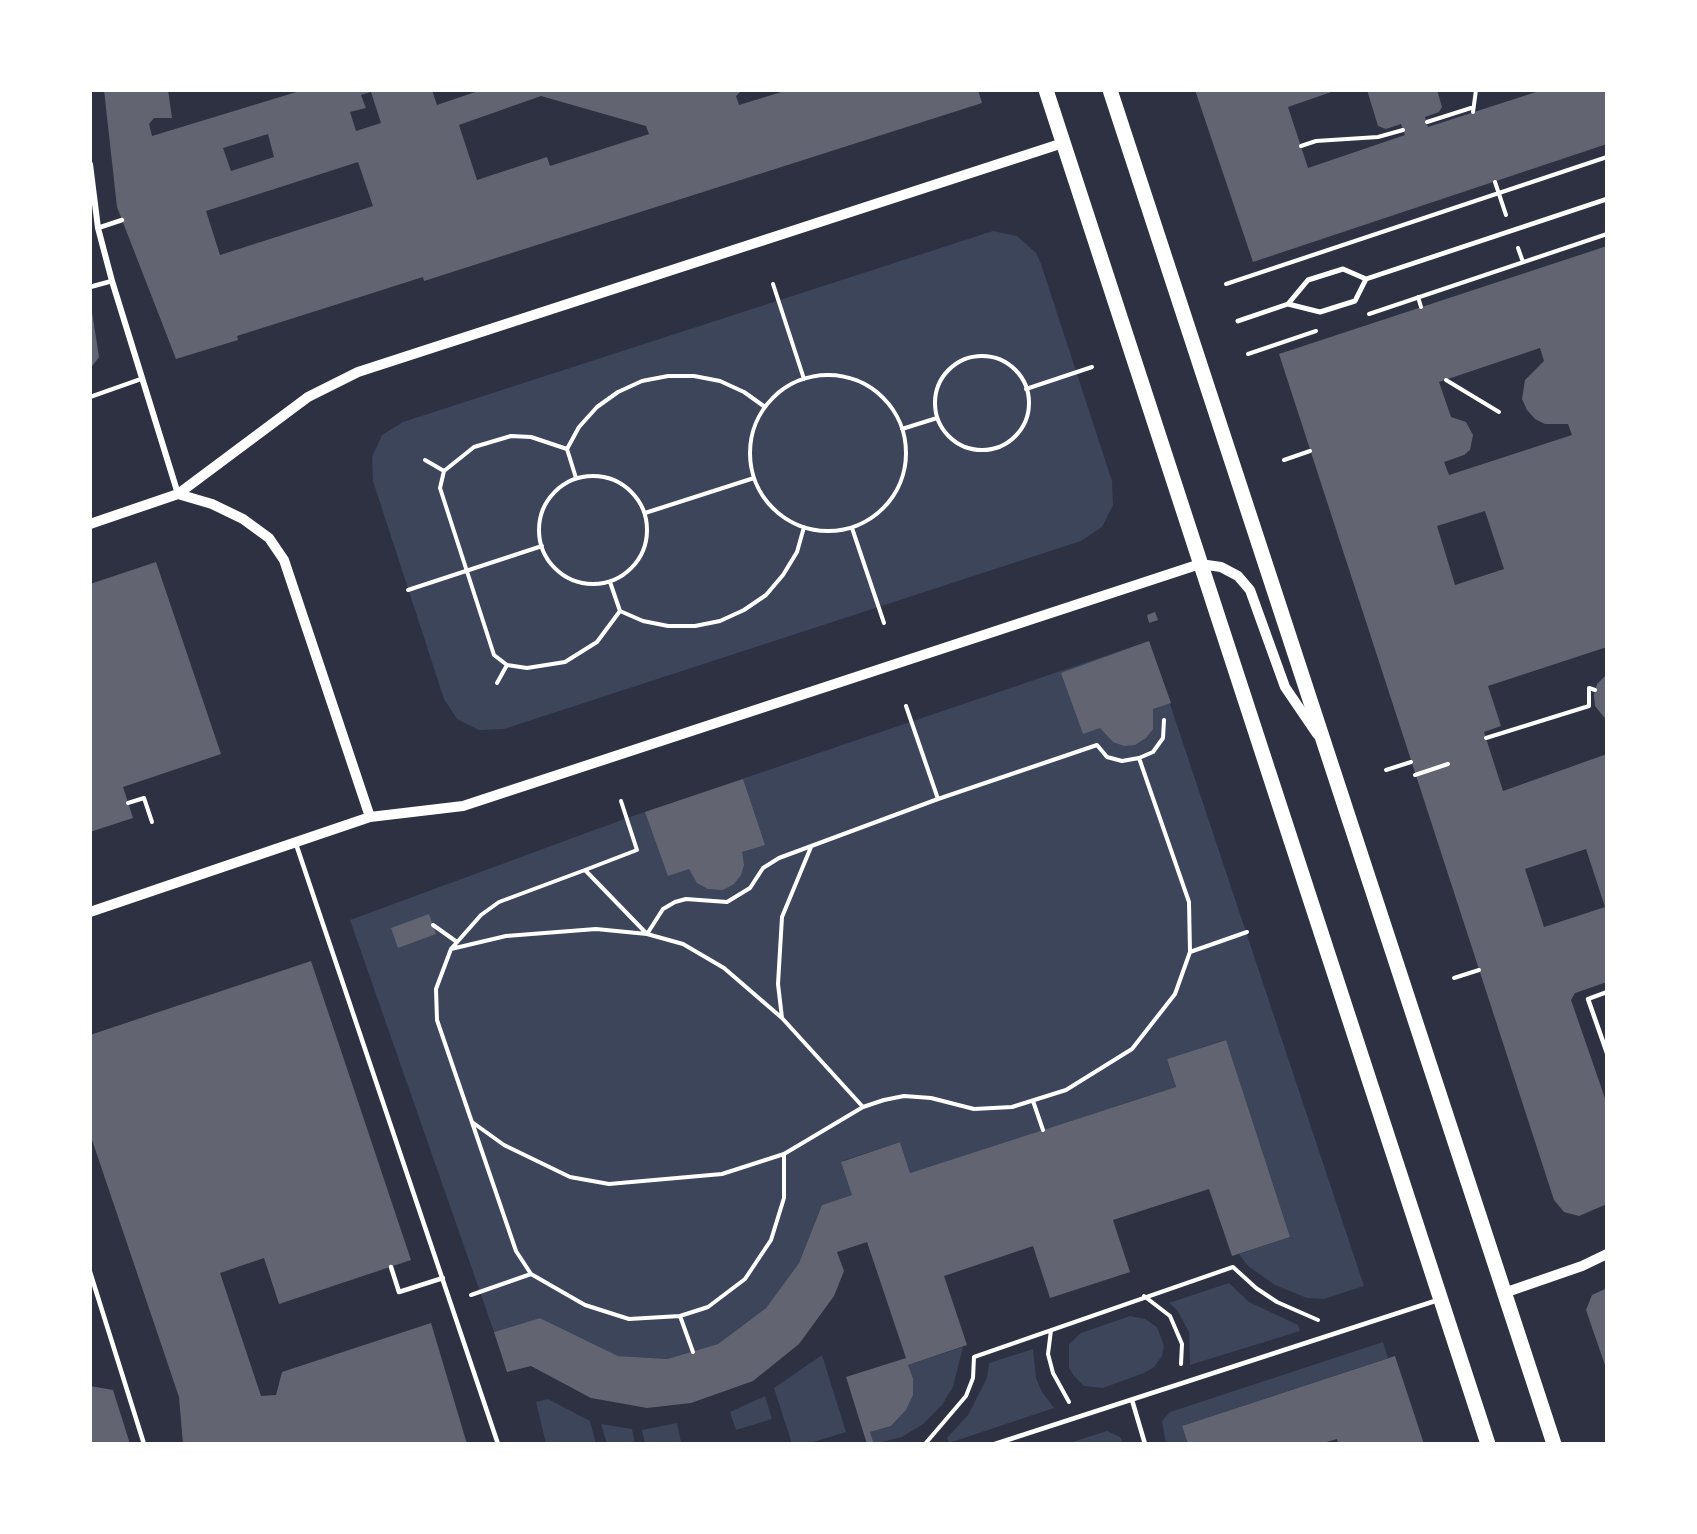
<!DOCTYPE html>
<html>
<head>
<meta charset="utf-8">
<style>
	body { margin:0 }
	#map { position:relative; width:1697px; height:1534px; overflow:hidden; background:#2d3142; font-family:"Times New Roman",serif }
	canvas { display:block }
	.frame { position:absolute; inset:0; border:92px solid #fff; pointer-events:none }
</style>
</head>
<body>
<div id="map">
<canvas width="1697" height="1534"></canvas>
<div class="frame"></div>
</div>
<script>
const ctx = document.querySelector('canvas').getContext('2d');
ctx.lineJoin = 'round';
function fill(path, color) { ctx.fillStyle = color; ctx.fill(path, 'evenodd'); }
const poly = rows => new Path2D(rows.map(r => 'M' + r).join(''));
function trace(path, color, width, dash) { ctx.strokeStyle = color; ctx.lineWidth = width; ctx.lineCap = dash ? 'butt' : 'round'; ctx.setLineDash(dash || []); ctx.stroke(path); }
fill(poly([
	[993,231,1017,236,1036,253,1041,264,1112,481,1113,505,1102,527,1081,541,504,729,479,730,457,719,444,699,373,481,372,457,382,435,403,422],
	[1149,641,1364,1286,1324,1299,1307,1298,1275,1285,1248,1266,1239,1254,1290,1237,1225,1040,1167,1059,1176,1087,910,1173,900,1142,842,1161,852,1195,822,1205,799,1263,766,1308,718,1344,667,1359,618,1356,540,1318,494,1332,350,920,627,818],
	[1229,1283,1249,1302,1298,1325,1300,1331,1190,1365,1189,1332,1177,1310,1169,1303],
	[1130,1316,1145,1319,1157,1327,1164,1346,1162,1356,1154,1367,1144,1373,1103,1388,1084,1386,1074,1376,1069,1368,1069,1344,1081,1333],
	[1383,1342,1388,1358,1182,1426,1188,1444,1166,1444,1162,1421,1170,1412],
	[963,1347,953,1387,942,1405,923,1424,902,1437,874,1444,870,1432,891,1426,906,1410,913,1394,913,1378,908,1365],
	[1033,1349,1036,1378,1042,1392,1054,1408,949,1443,947,1438,968,1415,987,1378,989,1363],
	[822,1355,846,1432,807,1444,792,1444,774,1388],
	[765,1396,772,1419,736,1430,730,1412],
	[548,1399,590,1421,596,1444,546,1444,536,1402],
	[677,1423,681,1442,645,1444,642,1430],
	[601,1424,632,1429,635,1444,607,1444],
	[1107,1431,1120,1437,1124,1444,1066,1444]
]), '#3c4559');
fill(poly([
	[104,90,168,90,172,118,154,118,149,124,152,136,303,90,432,90,437,105,481,90,742,90,736,96,739,105,788,90,978,90,982,103,424,281,423,277,237,336,238,340,176,359,117,207],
	[371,92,381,123,356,131,350,112,366,108,361,95],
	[541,96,646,126,649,134,550,166,547,157,477,180,459,125],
	[268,134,274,157,231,171,223,148],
	[358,162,373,206,220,255,206,211],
	[1195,90,1337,90,1288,107,1308,168,1405,135,1401,124,1386,129,1378,126,1367,90,1437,90,1442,107,1439,112,1425,117,1428,127,1536,92,1535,90,1607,90,1607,144,1253,262],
	[1607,246,1607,647,1488,686,1501,726,1484,732,1503,791,1607,754,1607,982,1575,993,1571,1000,1607,1104,1607,1204,1579,1216,1564,1212,1554,1200,1279,354],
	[1540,348,1544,361,1525,380,1522,399,1527,410,1535,419,1545,424,1568,424,1572,435,1449,475,1444,462,1464,455,1470,450,1473,435,1466,422,1451,417,1439,382],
	[1485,511,1504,569,1455,585,1437,526],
	[1586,849,1605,907,1544,927,1525,869],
	[90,299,99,357,90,369],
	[156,562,221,754,123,787,133,818,90,832,90,584],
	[1155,612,1158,620,1149,623,1147,615],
	[1149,641,1171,703,1153,709,1153,729,1146,738,1135,745,1124,746,1113,742,1100,728,1083,734,1061,673],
	[1607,674,1607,721,1595,706,1594,695,1597,684],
	[743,779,765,845,742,852,744,865,741,875,734,884,723,890,708,889,697,883,689,869,668,876,645,812],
	[429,914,436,934,398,948,391,928],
	[311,961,411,1260,279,1304,264,1258,220,1273,261,1396,276,1395,282,1372,431,1323,467,1444,183,1444,179,1397,90,1134,90,1035],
	[1226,1040,1290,1237,1232,1256,1209,1189,1113,1220,1130,1272,1050,1298,1033,1246,944,1276,967,1345,908,1365,913,1378,913,1395,906,1410,891,1426,870,1432,874,1444,867,1444,846,1377,906,1358,867,1242,837,1252,844,1271,834,1296,799,1344,753,1381,691,1403,647,1408,591,1398,531,1366,507,1372,494,1332,540,1318,618,1356,667,1359,718,1344,766,1308,799,1263,822,1205,852,1195,841,1162,900,1142,910,1173,1176,1087,1167,1059],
	[1607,1288,1607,1371,1586,1310,1592,1295],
	[1395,1356,1424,1444,1338,1444,1337,1439,1320,1444,1188,1444,1182,1426],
	[90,1386,113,1390,130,1444,90,1444]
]), '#626471');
trace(poly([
	[1473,112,1476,90],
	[1427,122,1471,108],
	[1301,146,1316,141,1378,137,1403,130],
	[1495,182,1506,215],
	[1518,248,1523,262],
	[773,284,804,379],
	[1226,284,1607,157],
	[1418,297,1421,307],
	[1369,314,1607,234],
	[1248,354,1316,331],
	'935 403a47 47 0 1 1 94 0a47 47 0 1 1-94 0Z',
	'750 453a78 78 0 1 1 156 0a78 78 0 1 1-156 0Z',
	[1446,380,1499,412],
	[1026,389,1092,367],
	[902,429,937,418],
	[567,449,531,437,511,436,474,447,444,471,440,488,494,655,507,665,527,668,565,662,597,642,620,611],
	[425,460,444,471],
	[1284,460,1310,451],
	'539 530a54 54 0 1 1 108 0a54 54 0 1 1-108 0Z',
	[576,478,567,449,579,427,597,407,618,392,642,381,668,376,694,376,720,381,744,392,765,407],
	[645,513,754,478],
	[852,528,884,623],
	[610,582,620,611,643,621,668,626,695,626,720,621,744,610,766,595,783,575,797,552,804,527],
	[408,590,542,546],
	[497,683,507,665],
	[906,706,938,799],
	[1486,738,1589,706,1589,688,1595,690],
	[1139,758,1153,752,1163,738,1164,720],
	[1386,770,1411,762],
	[1415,775,1448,764],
	[621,801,637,850,585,870,647,934,683,944,724,968,782,1018,863,1107],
	[128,803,144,798,152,822],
	[585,870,499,902,481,915,451,949,436,989,437,1020,516,1251,531,1274,585,1305,629,1319,680,1316,708,1307,745,1279,771,1240,784,1198,784,1154],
	[433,925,457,942],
	[451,949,506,936,596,929,647,934,663,909,675,902,686,899,727,902,750,888,763,868,779,858,938,799,1097,745,1107,757,1122,761,1139,758,1189,902,1190,952,1175,994,1132,1049,1066,1090,1012,1107,974,1109,931,1098,904,1096,884,1100,863,1107,784,1154,722,1174,609,1184,570,1177,504,1145,472,1122],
	[1190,952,1247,932],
	[1454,978,1479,970],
	[782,1018,778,984,782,917,811,847],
	[1033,1101,1043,1130],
	[471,1295,531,1274],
	[1144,1296,1170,1316,1182,1344,1181,1364],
	[680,1316,693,1352],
	[1051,1330,1048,1354,1053,1373,1069,1402],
	[925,1444,966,1396,973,1378,974,1357,1233,1267,1256,1288,1277,1302,1318,1320]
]), '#fff', 4);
trace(poly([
	[98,228,122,220],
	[90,287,112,281],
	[90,397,141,379],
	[296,844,498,1444],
	[1607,992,1588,999,1607,1053],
	[391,1267,399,1292,443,1278],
	[90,1272,144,1444],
	[1132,1400,1145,1444],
	[995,1444,1438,1300]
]), '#fff', 4.5);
trace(poly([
	[1288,304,1308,280,1343,269,1366,279,1607,199],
	[1238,321,1288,304,1320,312,1355,301,1366,279]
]), '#fff', 5);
trace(poly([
	[90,164,98,228,112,281,178,494]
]), '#fff', 6);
trace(poly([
	[178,494,212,504,243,519,269,538,284,560,370,817],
	[90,524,178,494,308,397,358,372,1063,143],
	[90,912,370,817,463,806,1200,564,1221,567,1238,576,1250,590,1285,687,1317,734],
	[1504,1293,1582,1266,1607,1254]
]), '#fff', 10);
trace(poly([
	[1046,90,1488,1444],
	[1110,90,1554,1444]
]), '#fff', 15);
</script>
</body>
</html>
